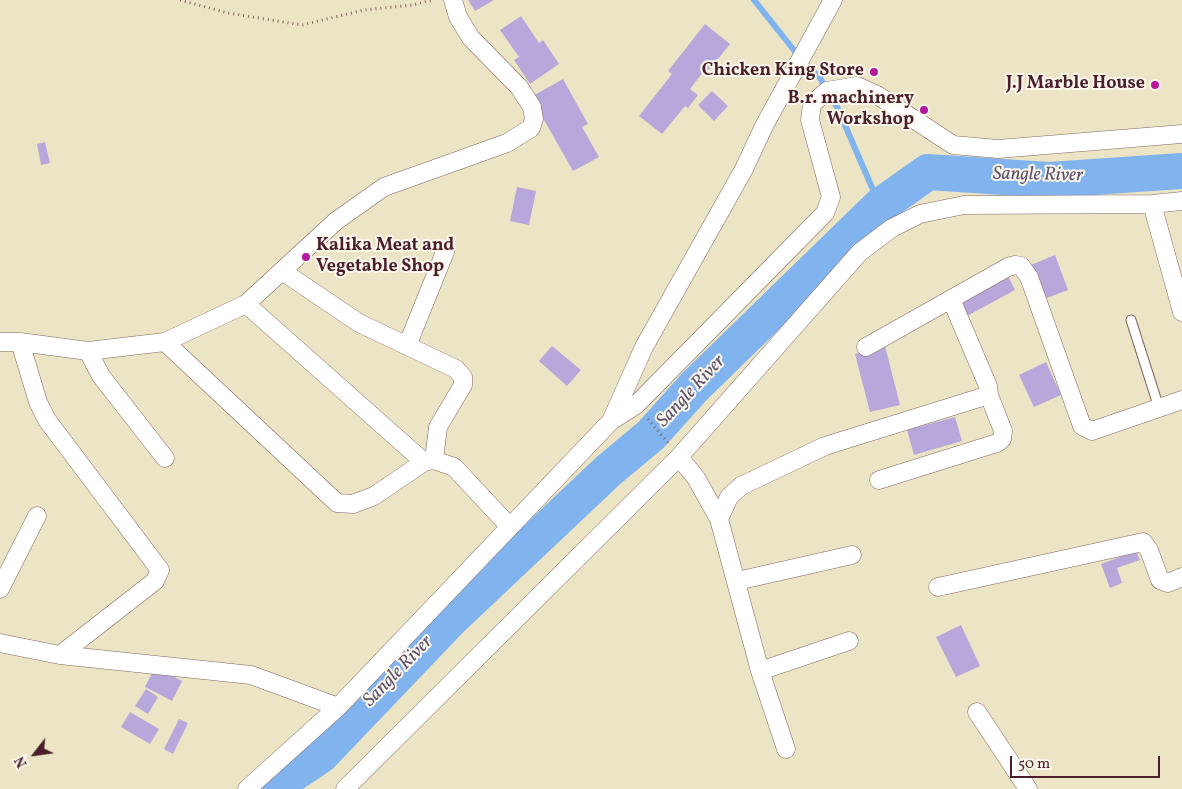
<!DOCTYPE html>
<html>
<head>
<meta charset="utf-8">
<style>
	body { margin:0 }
	#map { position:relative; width:1182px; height:789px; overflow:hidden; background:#ece5c5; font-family:Vollkorn,serif }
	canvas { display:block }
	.north { position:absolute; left:10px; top:729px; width:50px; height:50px; -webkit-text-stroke:4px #fbf7ec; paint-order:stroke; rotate:240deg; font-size:14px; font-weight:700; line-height:20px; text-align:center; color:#4a1f2b }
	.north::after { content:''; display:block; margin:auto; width:18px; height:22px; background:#4a1f2b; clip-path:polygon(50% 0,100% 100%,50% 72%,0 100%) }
	.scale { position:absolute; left:1010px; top:756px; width:150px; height:22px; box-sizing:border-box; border:2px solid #4a1f2b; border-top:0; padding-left:6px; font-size:15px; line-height:18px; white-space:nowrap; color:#4a1f2b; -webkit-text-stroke:4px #fbf7ec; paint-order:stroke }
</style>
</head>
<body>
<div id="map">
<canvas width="1182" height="789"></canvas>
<div class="north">N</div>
<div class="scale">50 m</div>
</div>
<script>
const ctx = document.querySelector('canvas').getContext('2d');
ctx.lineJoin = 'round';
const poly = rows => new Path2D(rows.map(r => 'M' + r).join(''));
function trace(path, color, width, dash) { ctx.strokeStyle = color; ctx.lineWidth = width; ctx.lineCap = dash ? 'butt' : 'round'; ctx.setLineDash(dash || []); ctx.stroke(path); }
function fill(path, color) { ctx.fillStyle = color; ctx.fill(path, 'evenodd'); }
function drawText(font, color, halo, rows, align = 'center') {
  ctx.font = font + ' Vollkorn,serif'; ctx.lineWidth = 4; ctx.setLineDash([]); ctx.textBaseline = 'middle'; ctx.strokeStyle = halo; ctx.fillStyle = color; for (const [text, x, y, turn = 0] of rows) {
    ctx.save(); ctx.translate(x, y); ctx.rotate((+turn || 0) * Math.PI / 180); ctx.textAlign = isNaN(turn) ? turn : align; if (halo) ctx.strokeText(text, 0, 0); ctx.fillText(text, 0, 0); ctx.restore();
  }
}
trace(poly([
	[754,0,801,59,820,78,838,109,880,206]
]), '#81b4ee', 6);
trace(poly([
	[271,789,321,755,449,621,609,470,651,435,694,387,880,206,928,172,1049,180,1182,171]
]), '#81b4ee', 36);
fill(poly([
	[468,0,494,0,475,11],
	[521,16,539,43,543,40,559,64,530,84,514,60,519,57,500,30],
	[705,24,730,44,709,70,706,68,690,89,698,95,688,108,685,106,662,134,639,116,672,74,668,71],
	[563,79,588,124,582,127,599,157,573,171,531,97],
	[712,91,728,106,714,121,698,105],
	[45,142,50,163,41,165,37,144],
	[517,187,536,191,529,225,510,221],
	[1055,255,1068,290,1044,299,1031,265],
	[1006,272,1015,290,967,316,957,298],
	[552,346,581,370,567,386,539,361],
	[885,346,900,405,870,412,855,354],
	[1046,362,1061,395,1034,407,1019,375],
	[955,417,962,441,914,455,907,430],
	[1136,551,1140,560,1117,568,1122,583,1110,588,1101,564],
	[961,625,980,666,956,677,936,637],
	[155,667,182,681,172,701,145,687],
	[146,689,158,697,148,714,135,706],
	[130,712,159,729,150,744,121,727],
	[179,719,188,723,173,754,164,749]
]), '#b8a7da');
const lane = poly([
	[1131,320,1159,408]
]);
const street = poly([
	[1152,204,1182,312],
	[282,271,359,323,456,369,463,377,463,385,438,427,434,460],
	[246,304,424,462],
	[0,342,20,342,88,351,165,342,246,304,336,221,384,187,507,143,531,128,534,119,532,107,519,87,471,38,458,17,453,0],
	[20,342,38,402,47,420,160,570,155,581,60,655],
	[165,342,337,503,353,504,374,496,424,462,434,460,454,467,510,527],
	[407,346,445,252],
	[866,347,1008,267,1015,265,1021,266,1029,277,1082,426,1092,431,1182,400],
	[88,351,101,376,165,458],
	[611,421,636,405,825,213,831,197,810,120,812,104,827,91,857,86,877,95,953,145,998,149,1182,134],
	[679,457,696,478,719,519,760,671,786,749],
	[879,480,997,443,1002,439,1003,431,989,395],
	[719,519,729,497,741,486,825,446,989,395,988,386,951,299],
	[737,581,852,555],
	[938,587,1143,542,1149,550,1160,580,1168,583,1182,577],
	[0,589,37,516],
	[0,643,60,655,251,675,338,707],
	[760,671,849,641],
	[977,712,1028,789],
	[247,789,338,707,611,421,644,347,744,169,764,126,833,0],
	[345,789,679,457,860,252,892,228,920,214,964,205,1152,204,1182,201]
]);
trace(lane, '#836461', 11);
trace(street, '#836461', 19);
trace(poly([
	[180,0,228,13,302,25,364,10,413,5,432,0],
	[648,419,668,443]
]), '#836461', 3, [1, 4]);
trace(lane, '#fff', 9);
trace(street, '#fff', 18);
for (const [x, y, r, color] of [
	[874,72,5,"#b5179e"],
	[1155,85,5,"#b5179e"],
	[924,110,5,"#b5179e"],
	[306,257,5,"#b5179e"]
]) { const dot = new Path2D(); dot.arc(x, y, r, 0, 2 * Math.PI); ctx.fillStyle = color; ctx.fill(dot); trace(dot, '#fbf7ec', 2); }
drawText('bold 18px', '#4a1f2b', '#fbf7ec', [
	["Chicken King Store",864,72],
	["J.J Marble House",1145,85],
	["B.r. machinery",914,100],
	["Workshop",914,121],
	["Kalika Meat and",316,247,"left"],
	["Vegetable Shop",316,268,"left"]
], 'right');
drawText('italic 19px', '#5d536f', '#fbf7ec', [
	["Sangle River",1038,176,1],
	["Sangle River",692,392,-47],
	["Sangle River",399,672,-46]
]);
</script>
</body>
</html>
